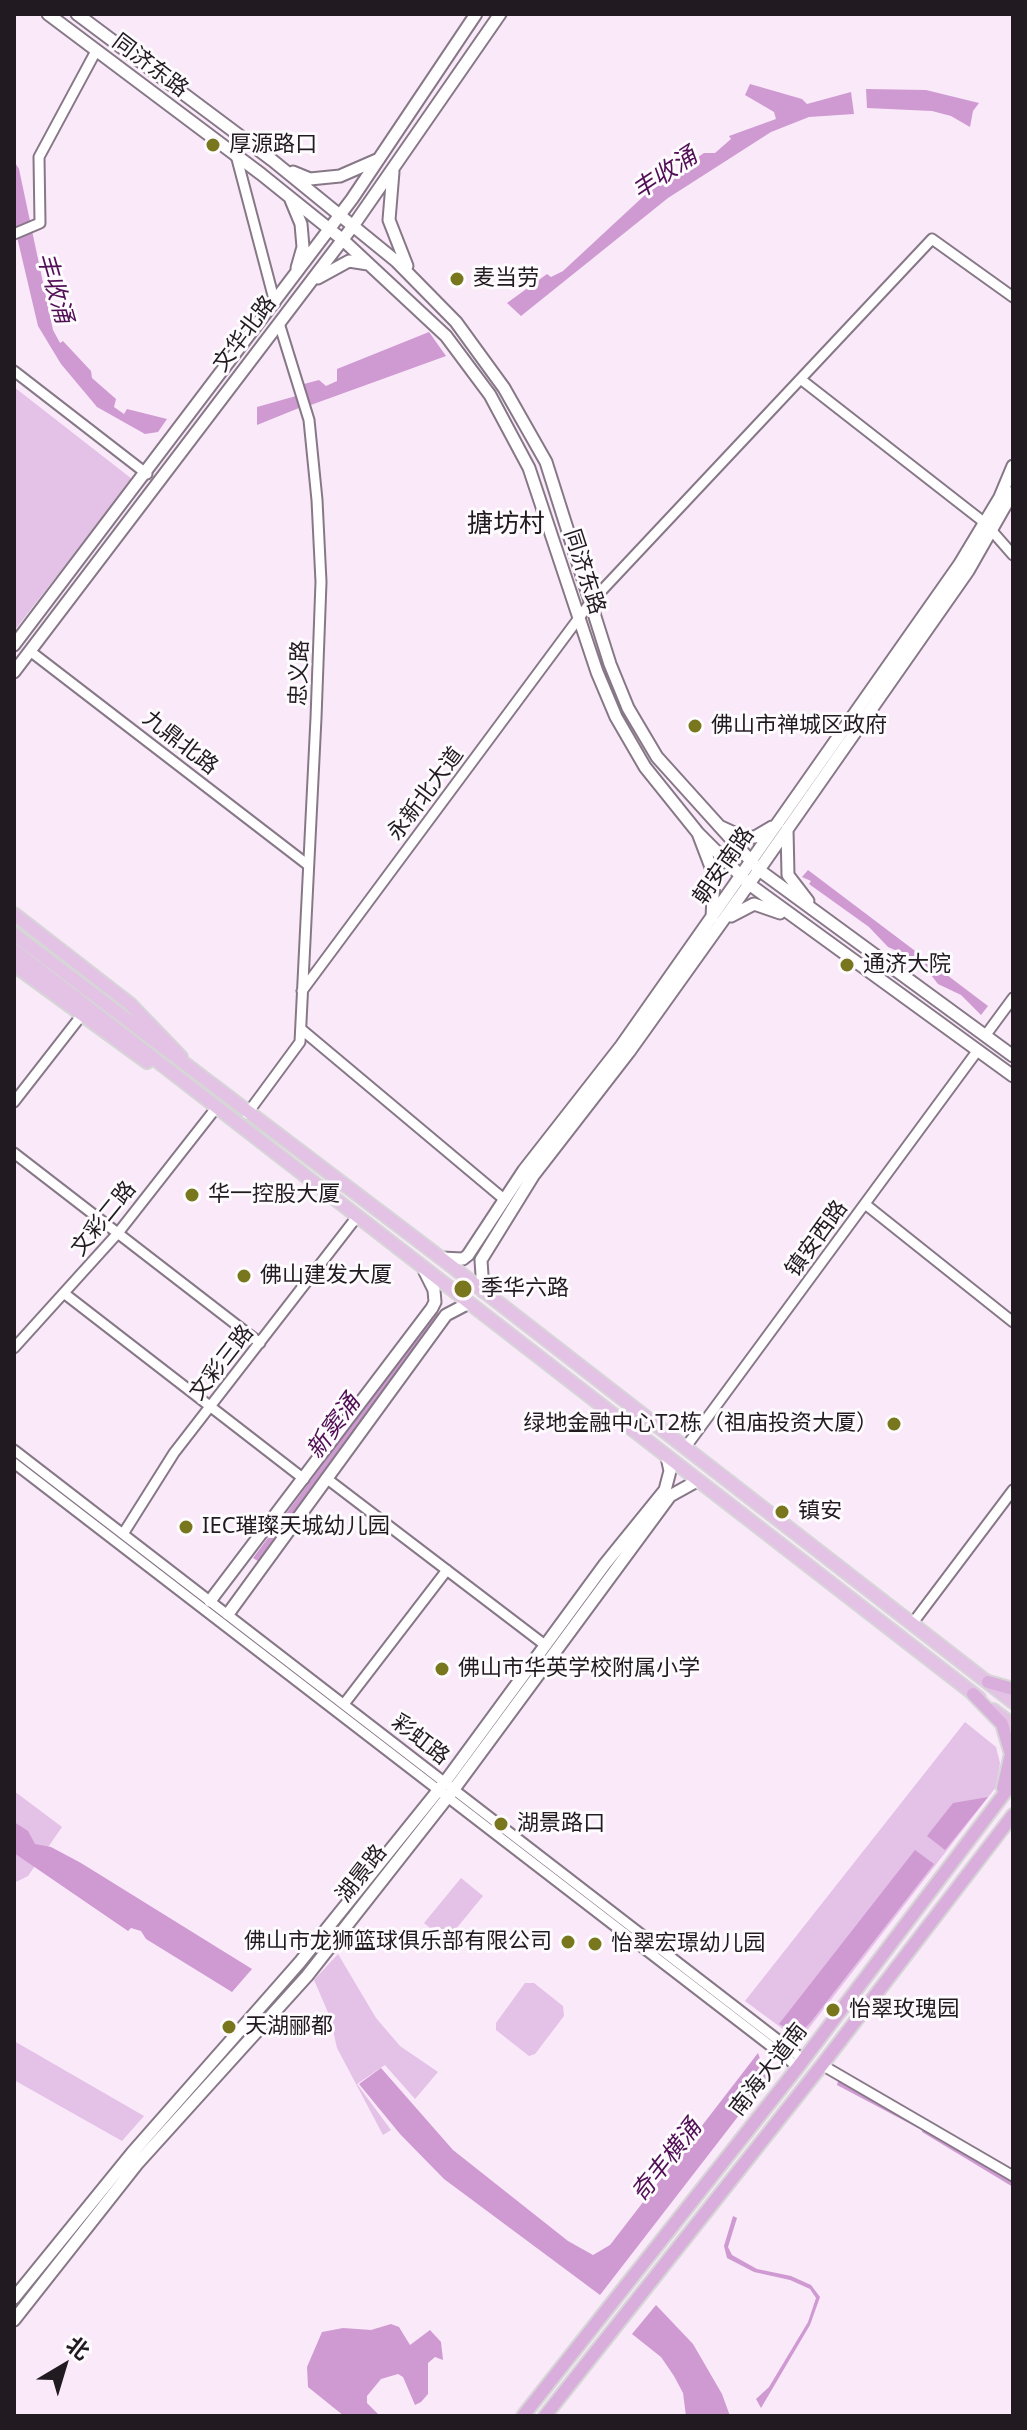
<!DOCTYPE html>
<html>
<head>
<meta charset="utf-8">
<style>
	body { margin:0 }
	#map { position:relative; width:1027px; height:2430px; overflow:hidden; background:#f9e9f9; font-family:"Noto Sans","Noto Sans SC",sans-serif }
	canvas { display:block }
	.frame { position:absolute; inset:0; border:16px solid #211b21; pointer-events:none }
	.north { position:absolute; left:24px; top:2326px; width:80px; height:80px; -webkit-text-stroke:6px #fefbfe; paint-order:stroke; rotate:38deg; font-size:22px; font-weight:700; line-height:32px; text-align:center; color:#211b21 }
	.north::after { content:''; display:block; margin:auto; width:28px; height:36px; background:#211b21; clip-path:polygon(50% 0,100% 100%,50% 72%,0 100%) }
</style>
</head>
<body>
<div id="map">
<canvas width="1027" height="2430"></canvas>
<div class="frame"></div>
<div class="north">北</div>
</div>
<script>
const context = document.querySelector('canvas').getContext('2d');
context.lineJoin = 'round';
function paint(path, color) { context.fillStyle = color; context.fill(path, 'evenodd'); }
const shape = rows => new Path2D(rows.map(r => 'M' + r).join(''));
function stroke(path, color, width, dash) { context.strokeStyle = color; context.lineWidth = width; context.lineCap = dash ? 'butt' : 'round'; context.setLineDash(dash || []); context.stroke(path); }
function drawText(font, color, halo, rows, align = 'center') {
  context.font = font + ' "Noto Sans","Noto Sans SC",sans-serif'; context.lineWidth = 6; context.setLineDash([]); context.textBaseline = 'middle'; context.strokeStyle = halo; context.fillStyle = color; for (const [text, x, y, turn = 0] of rows) {
    context.save(); context.translate(x, y); context.rotate((+turn || 0) * Math.PI / 180); context.textAlign = isNaN(turn) ? turn : align; if (halo) context.strokeText(text, 0, 0); context.fillText(text, 0, 0); context.restore();
  }
}
paint(shape([
	[14,387,132,479,14,631],
	[965,1722,996,1747,1000,1763,996,1787,799,2041,745,2001],
	[14,1791,62,1827,28,1876,14,1883],
	[461,1878,483,1896,446,1941,424,1923],
	[338,1954,376,2018,400,2046,438,2072,415,2099,385,2065,357,2084,391,2130,383,2135,337,2048,330,2017,314,1980],
	[525,1983,534,1983,563,2006,564,2016,535,2054,529,2056,496,2030,496,2023],
	[14,2041,144,2116,122,2141,14,2080]
]), '#e4c1e6');
paint(shape([
	[750,84,802,99,807,104,851,92,854,114,809,117,771,132,668,198,521,316,507,303,547,274,551,277,563,271,646,194,704,153,715,153,731,139,729,136,776,119,774,112,745,95],
	[866,89,926,90,979,103,973,111,970,127,951,116,932,111,867,108],
	[14,161,19,169,53,330,60,343,63,341,91,371,92,378,116,399,114,407,124,414,127,409,167,419,158,432,145,434,97,407,61,364,38,326,14,224],
	[429,332,446,356,308,406,304,384,319,380,326,386,337,381,337,369],
	[296,396,299,408,257,425,257,407],
	[808,870,988,1006,981,1015,961,995,938,984,920,961,888,947,869,927,809,884,811,881,802,877],
	[436,1312,440,1314,258,1561,253,1558],
	[988,1797,945,1850,927,1836,953,1803],
	[14,1822,28,1831,35,1844,51,1847,81,1863,252,1969,232,1992,146,1939,141,1931,131,1928,128,1931,14,1853],
	[915,1850,934,1864,810,2023,803,2030,794,2032,779,2024],
	[758,2053,767,2079,600,2295,444,2179,400,2134,359,2084,381,2068,453,2150,568,2241,593,2255,610,2245],
	[838,2081,917,2124,918,2128,837,2085],
	[923,2128,1013,2180,1013,2187,922,2132],
	[733,2216,737,2218,728,2247,732,2255,757,2269,791,2276,811,2285,820,2297,810,2325,761,2408,756,2399,769,2387,808,2322,816,2298,810,2289,790,2280,754,2272,727,2258,724,2246],
	[656,2305,693,2344,722,2394,730,2416,686,2416,683,2393,674,2376,661,2357,632,2334],
	[391,2324,399,2327,410,2345,430,2330,441,2342,443,2360,435,2357,428,2363,428,2394,421,2402,415,2405,403,2377,398,2374,381,2379,367,2396,367,2403,380,2416,344,2416,308,2387,307,2367,322,2332,343,2328,371,2330]
]), '#cf99d2');
const tertiary = shape([
	[236,155,275,303],
	[14,234,40,223,39,157,96,51],
	[14,371,147,474],
	[803,381,985,523],
	[992,531,1013,555],
	[30,651,308,865],
	[302,991,590,603,932,239,1013,297],
	[301,1029,505,1200],
	[985,1036,1013,998],
	[14,1102,81,1016],
	[247,1114,300,1042,316,718,321,582,317,500,309,420,279,323],
	[14,1153,260,1343],
	[865,1204,1013,1322],
	[65,1294,304,1479],
	[14,1348,118,1233,216,1108],
	[685,1448,978,1050],
	[14,1450,804,2060],
	[14,1463,798,2067],
	[326,1478,545,1645],
	[123,1534,174,1453,356,1218],
	[912,1624,1013,1490],
	[344,1704,447,1570],
	[822,2065,1013,2176]
]);
const secondary = shape([
	[48,14,261,174,343,240,446,336,490,395,529,468,597,672,616,717,645,767,698,833,749,884,1013,1076],
	[77,14,272,160,396,261,456,322,504,388,546,462,610,664,628,708,657,757,759,870,1013,1056],
	[293,172,310,179,340,176,379,159],
	[393,172,389,220,407,266],
	[291,200,301,224,303,247,297,268],
	[318,278,349,261,368,264],
	[14,645,352,199,476,14],
	[14,672,353,226,500,14],
	[719,826,743,837,755,837,772,827],
	[787,829,788,875,808,901],
	[698,833,714,875,712,918],
	[731,916,754,904,780,913],
	[441,1258,463,1259,468,1255,524,1170,621,1046,959,565,1000,497,1013,466],
	[483,1291,481,1260,533,1176,629,1052,749,884,968,571,1013,492],
	[210,1601,432,1308,435,1302,434,1290,425,1272],
	[228,1614,446,1315,467,1304],
	[14,2298,132,2153,300,1962,445,1782,605,1564,665,1490,670,1471,667,1457],
	[14,2320,137,2164,307,1976,454,1789,670,1496,697,1481]
]);
const primary = shape([
	[14,914,130,1004,181,1057],
	[14,934,441,1258,1013,1702],
	[14,950,979,1698],
	[14,965,147,1062],
	[993,1710,1013,1725]
]);
const trunk = shape([
	[988,1682,1013,1689],
	[973,1694,1002,1724,1011,1754,1003,1788],
	[523,2416,798,2067,1013,1782],
	[545,2416,822,2065,1013,1815]
]);
stroke(tertiary, '#877887', 13);
stroke(secondary, '#877887', 15);
stroke(primary, '#d7d6d7', 16);
stroke(trunk, '#d7d6d7', 16);
stroke(tertiary, '#fff', 9);
stroke(secondary, '#fff', 11);
stroke(primary, '#e3c2e5', 12);
stroke(trunk, '#daaedc', 12);
for (const [x, y, r, color] of [
	[213,145,8,"#79771e"],
	[457,279,8,"#79771e"],
	[695,726,8,"#79771e"],
	[847,965,8,"#79771e"],
	[192,1195,8,"#79771e"],
	[244,1276,8,"#79771e"],
	[463,1289,10,"#79771e"],
	[894,1424,8,"#79771e"],
	[782,1512,8,"#79771e"],
	[186,1527,8,"#79771e"],
	[442,1669,8,"#79771e"],
	[501,1824,8,"#79771e"],
	[568,1942,8,"#79771e"],
	[595,1944,8,"#79771e"],
	[833,2010,8,"#79771e"],
	[229,2027,8,"#79771e"]
]) { const dot = new Path2D(); dot.arc(x, y, r, 0, 2 * Math.PI); context.fillStyle = color; context.fill(dot); stroke(dot, '#fefbfe', 3); }
drawText('22px', '#211b21', '#fefbfe', [
	["同济东路",150,66,37],
	["文华北路",245,334,-53],
	["同济东路",584,572,72],
	["忠义路",300,673,-88],
	["九鼎北路",180,743,38],
	["永新北大道",426,794,-53],
	["朝安南路",724,866,-55],
	["文彩二路",104,1219,-51],
	["镇安西路",817,1239,-54],
	["文彩三路",222,1363,-52],
	["彩虹路",420,1740,38],
	["湖景路",362,1874,-52],
	["南海大道南",769,2070,-52]
]);
drawText('22px', '#211b21', '#fefbfe', [
	["厚源路口",229,145],
	["麦当劳",473,279],
	["佛山市禅城区政府",711,726],
	["通济大院",863,965],
	["华一控股大厦",208,1195],
	["佛山建发大厦",260,1276],
	["季华六路",481,1289],
	["绿地金融中心T2栋（祖庙投资大厦）",878,1424,"right"],
	["镇安",798,1512],
	["IEC璀璨天城幼儿园",202,1527],
	["佛山市华英学校附属小学",458,1669],
	["湖景路口",517,1824],
	["佛山市龙狮篮球俱乐部有限公司",552,1942,"right"],
	["怡翠宏璟幼儿园",611,1944],
	["怡翠玫瑰园",849,2010],
	["天湖郦都",245,2027]
], 'left');
drawText('italic 24px', '#510f56', '#fefbfe', [
	["丰收涌",665,174,-34],
	["丰收涌",54,288,74],
	["新窦涌",334,1427,-54],
	["奇丰横涌",667,2161,-52]
]);
drawText('26px', '#211b21', '#fefbfe', [
	["搪坊村",506,525]
]);
</script>
</body>
</html>
